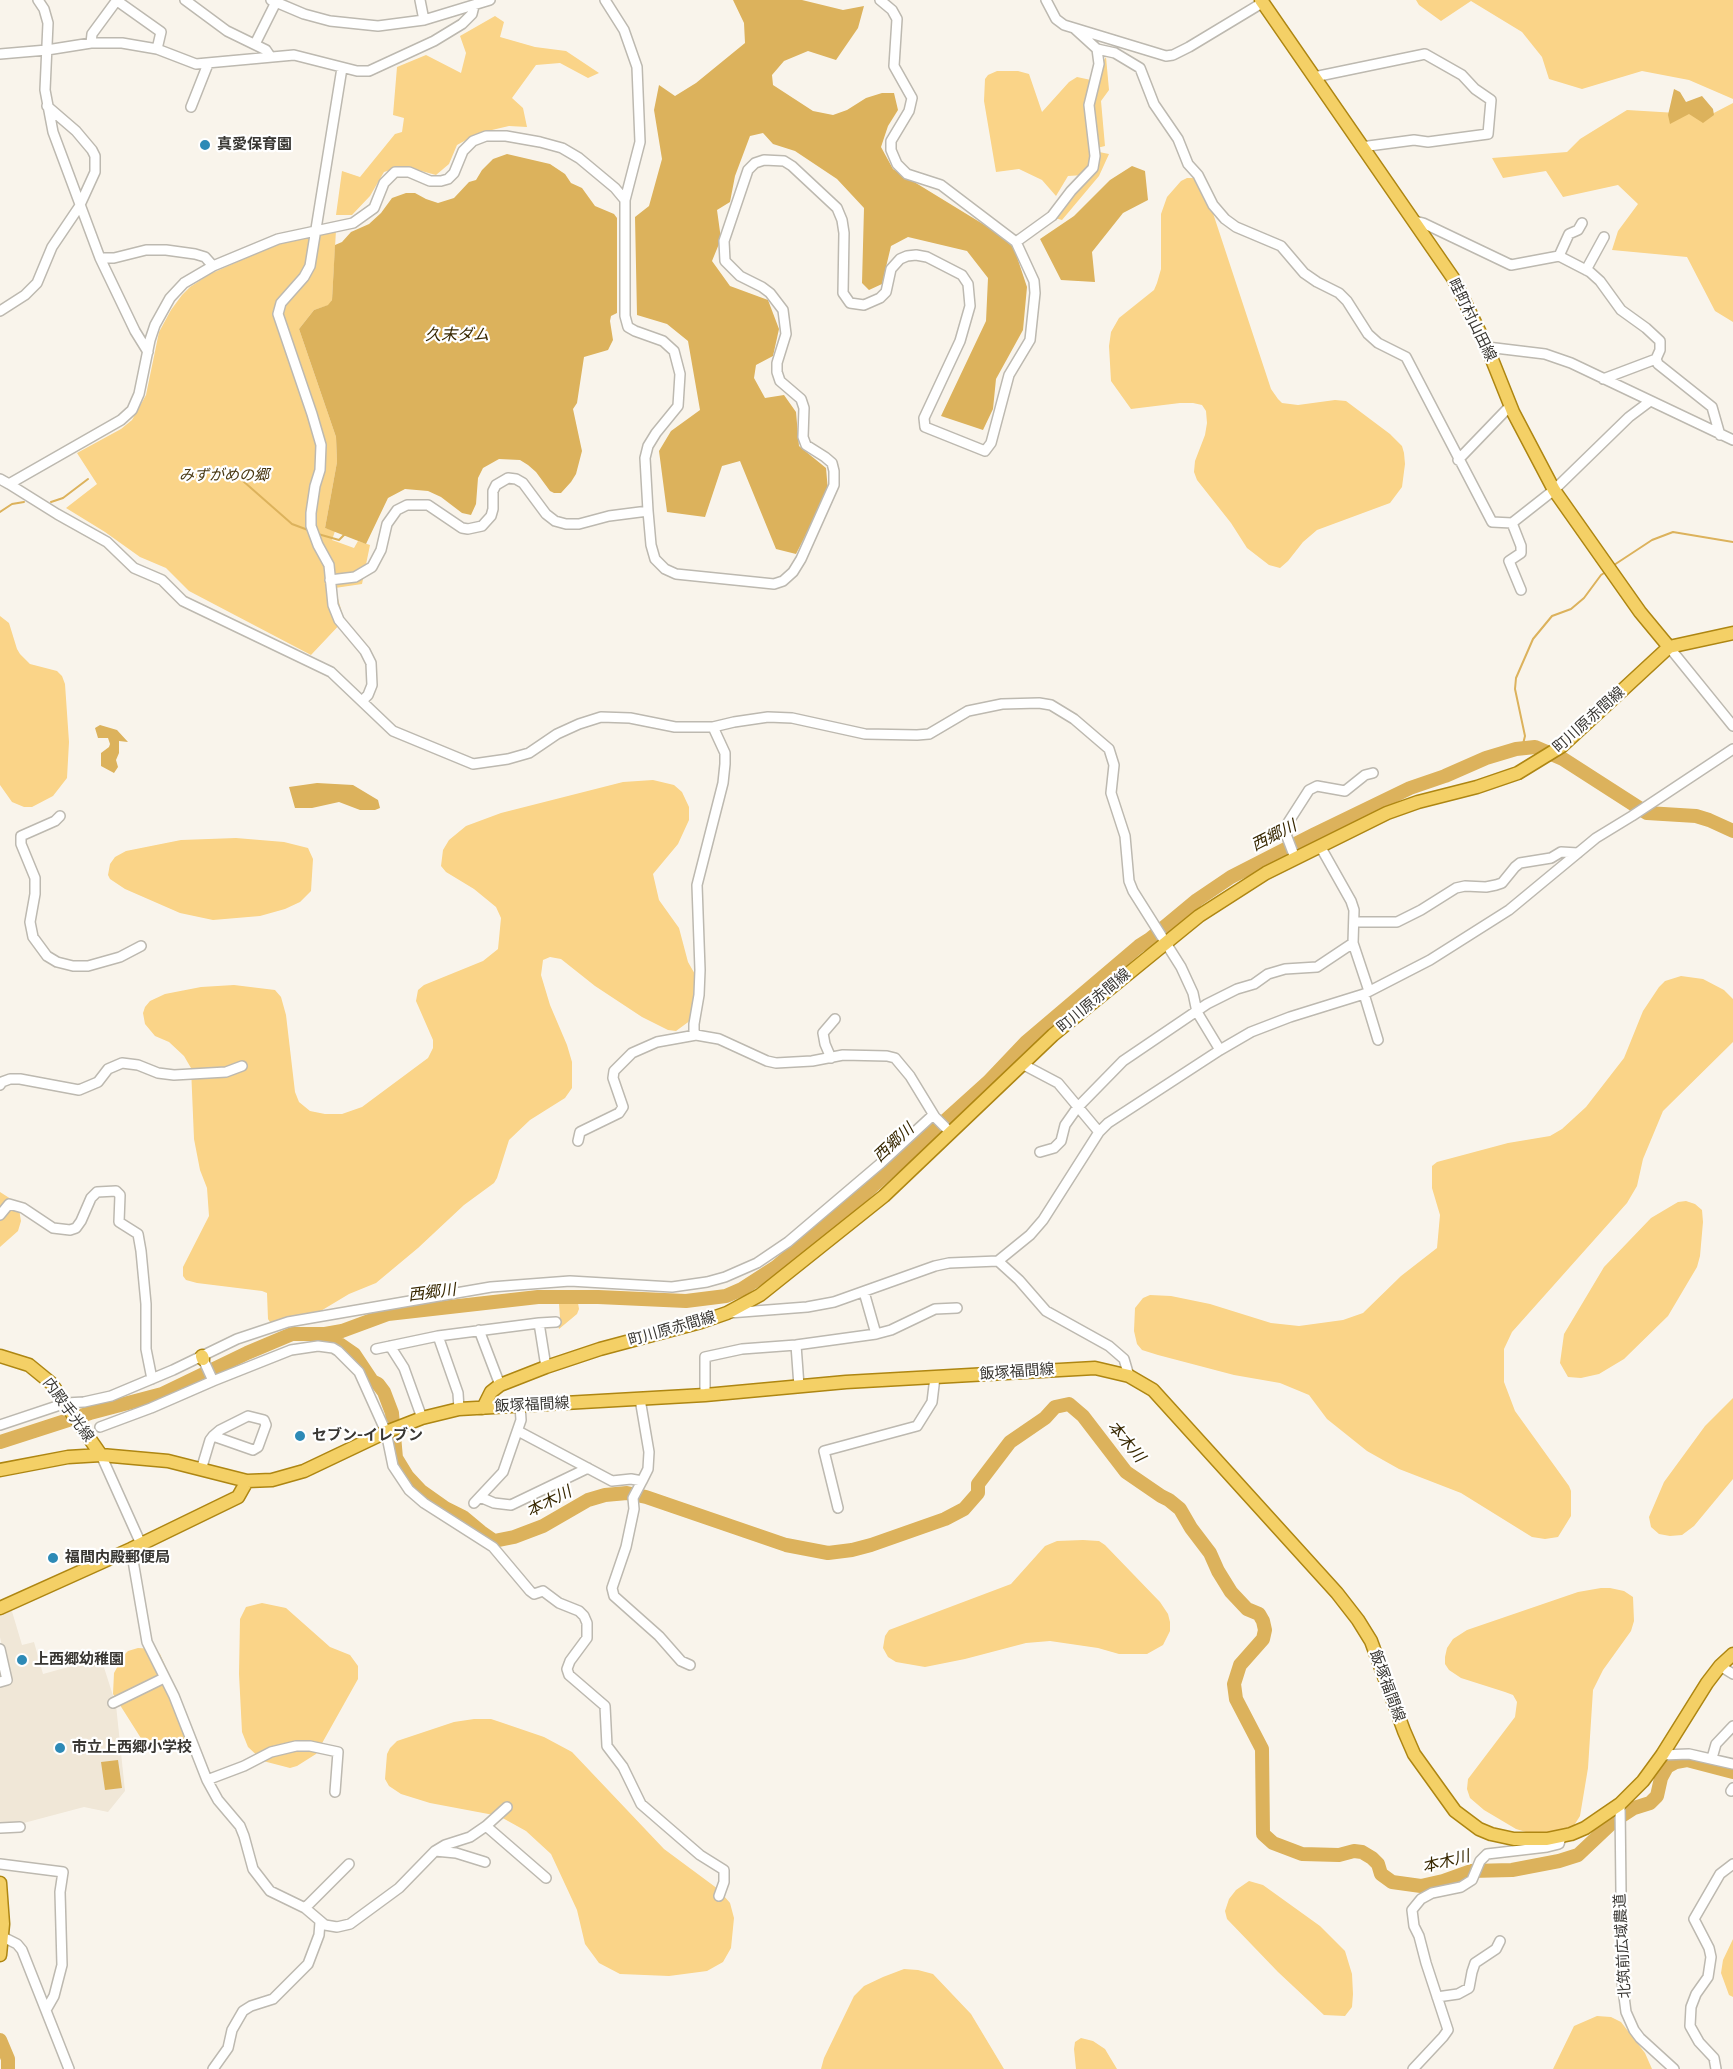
<!DOCTYPE html>
<html>
<head>
<meta charset="utf-8">
<style>
	body { margin:0 }
	canvas { display:block; background:#f9f4eb }
</style>
</head>
<body>
<canvas width="1733" height="2069"></canvas>
<script>
const context = document.querySelector('canvas').getContext('2d');
context.lineJoin = 'round';
function paint(path, color) { context.fillStyle = color; context.fill(path, 'evenodd'); }
const shape = rows => new Path2D(rows.map(r => 'M' + r).join(''));
function stroke(path, color, width, dash) { context.strokeStyle = color; context.lineWidth = width; context.lineCap = dash ? 'butt' : 'round'; context.setLineDash(dash || []); context.stroke(path); }
function drawText(font, color, halo, rows, align = 'center') {
  context.font = font + ' "IBM Plex Serif","Noto Sans JP",serif'; context.lineWidth = 4.5; context.setLineDash([]); context.textBaseline = 'middle'; context.strokeStyle = halo; context.fillStyle = color; for (const [text, x, y, turn = 0] of rows) {
    context.save(); context.translate(x, y); context.rotate((+turn || 0) * Math.PI / 180); context.textAlign = isNaN(turn) ? turn : align; if (halo) context.strokeText(text, 0, 0); context.fillText(text, 0, 0); context.restore();
  }
}
paint(shape([
	[11,1608,22,1645,34,1642,43,1674,101,1658,116,1705,125,1791,108,1812,84,1807,20,1824,0,1826,0,1685,10,1682,0,1637,0,1613]
]), '#f0e7d7');
paint(shape([
	[1416,0,1733,0,1733,99,1689,80,1642,71,1582,89,1549,79,1542,57,1522,32,1471,1,1441,21,1419,5],
	[495,16,504,22,500,37,535,47,566,51,599,73,588,78,560,63,536,65,512,98,523,108,527,127,509,126,479,133,457,145,449,164,436,175,403,166,384,172,370,196,352,215,336,215,342,171,360,177,395,134,402,132,404,118,393,115,397,67,426,55,461,73,466,53,460,36],
	[1106,57,1109,90,1101,101,1105,146,1089,150,1109,154,1099,176,1062,220,1051,217,1084,175,1068,176,1056,196,1042,180,1019,169,996,172,984,101,985,79,988,75,997,71,1018,71,1029,74,1042,112,1069,82,1077,77,1091,80],
	[1733,103,1733,322,1715,311,1687,257,1612,250,1618,231,1638,204,1618,185,1563,197,1546,171,1503,178,1492,158,1567,152,1580,139,1627,110,1710,115],
	[1187,178,1193,178,1201,182,1208,198,1271,389,1278,399,1282,403,1298,405,1335,400,1346,401,1390,434,1402,446,1404,453,1405,464,1402,487,1390,503,1317,530,1303,542,1288,561,1280,568,1269,565,1247,548,1231,523,1197,480,1194,472,1195,461,1205,435,1207,423,1206,411,1202,405,1193,403,1180,403,1131,409,1111,381,1109,346,1111,332,1119,318,1154,290,1157,283,1161,269,1161,214,1167,197,1181,181],
	[336,230,332,300,329,305,314,310,299,329,336,437,337,462,325,528,335,531,332,540,354,548,358,541,370,545,362,584,335,588,344,620,311,655,189,591,166,568,140,557,105,532,66,508,97,484,77,453,121,429,132,420,146,395,159,332,171,310,182,295,190,287,210,274,271,247,283,242],
	[0,616,9,623,17,649,20,654,30,664,57,671,62,676,65,684,69,742,67,778,53,796,32,807,24,807,12,802,0,785],
	[653,780,674,785,682,792,689,807,689,820,678,844,653,874,659,900,679,928,688,962,700,983,691,1020,676,1031,668,1030,642,1017,595,986,561,959,550,957,543,960,541,975,550,1005,567,1045,572,1062,572,1088,565,1098,530,1120,509,1140,497,1178,494,1183,464,1205,418,1248,376,1283,349,1294,304,1321,272,1325,268,1319,267,1293,262,1291,197,1283,186,1280,183,1276,183,1267,209,1216,207,1188,200,1170,194,1139,191,1068,184,1056,169,1042,155,1036,145,1024,143,1013,145,1007,150,1001,165,994,201,987,234,985,275,990,281,997,286,1015,295,1092,299,1102,310,1111,325,1114,342,1114,362,1107,428,1058,433,1048,433,1040,416,1001,418,990,424,985,483,961,498,949,501,918,496,907,474,889,446,872,441,866,443,850,449,840,466,826,501,813,623,782],
	[236,838,284,842,308,848,313,859,311,891,300,902,285,909,260,916,213,920,180,913,125,889,110,879,108,875,110,864,115,857,126,851,181,840],
	[1681,976,1703,979,1724,990,1733,999,1733,1042,1663,1111,1643,1159,1637,1186,1627,1203,1512,1332,1504,1349,1504,1382,1515,1411,1569,1486,1571,1491,1571,1516,1558,1537,1545,1539,1532,1537,1461,1493,1399,1469,1367,1451,1327,1419,1309,1395,1280,1383,1234,1375,1158,1355,1142,1350,1137,1344,1134,1331,1135,1308,1143,1298,1150,1295,1171,1296,1210,1304,1271,1323,1299,1326,1343,1320,1363,1313,1401,1276,1437,1248,1440,1215,1432,1188,1432,1166,1437,1162,1508,1143,1550,1136,1562,1129,1586,1107,1624,1058,1643,1011,1659,987,1665,981],
	[0,1192,14,1201,19,1209,21,1221,18,1231,0,1247],
	[1686,1201,1695,1204,1702,1210,1703,1222,1700,1256,1697,1267,1668,1316,1624,1359,1599,1374,1581,1378,1568,1377,1560,1363,1564,1334,1604,1267,1651,1218,1678,1202],
	[578,1303,579,1309,577,1314,559,1329,557,1319,560,1318,559,1304],
	[1733,1398,1733,1479,1694,1526,1682,1535,1670,1536,1659,1534,1651,1527,1649,1517,1664,1482,1705,1426],
	[1083,1540,1099,1541,1105,1545,1160,1602,1168,1614,1170,1622,1170,1631,1163,1645,1147,1654,1119,1654,1098,1648,1050,1641,1026,1643,965,1659,925,1667,896,1662,888,1657,883,1648,885,1636,889,1630,1011,1584,1045,1546,1057,1541],
	[1601,1588,1610,1588,1624,1591,1633,1597,1634,1621,1631,1631,1603,1670,1593,1690,1588,1768,1580,1816,1573,1827,1557,1837,1546,1838,1516,1829,1484,1810,1470,1798,1467,1789,1468,1779,1515,1717,1517,1702,1513,1695,1505,1692,1461,1678,1449,1670,1445,1664,1445,1657,1447,1648,1453,1639,1467,1630,1578,1592],
	[262,1603,286,1608,330,1647,350,1655,358,1666,358,1679,316,1754,297,1766,290,1768,263,1761,248,1747,242,1732,239,1674,240,1619,246,1607],
	[138,1648,155,1649,160,1654,188,1717,190,1737,187,1744,180,1748,170,1750,152,1748,144,1743,113,1694,114,1673,124,1655,128,1651],
	[474,1719,491,1719,503,1723,544,1737,572,1752,664,1849,718,1889,730,1903,734,1918,731,1948,723,1962,707,1971,669,1976,620,1974,599,1963,585,1944,577,1910,551,1854,526,1831,499,1816,430,1803,401,1794,389,1786,385,1779,387,1754,390,1748,397,1741,454,1722],
	[1249,1881,1263,1885,1320,1926,1345,1951,1352,1974,1353,1994,1352,2007,1345,2016,1324,2015,1278,1972,1227,1919,1225,1911,1229,1899,1236,1890],
	[1733,1939,1733,1997,1729,1995,1721,1973,1723,1960],
	[904,1969,918,1970,933,1974,971,2014,1004,2069,821,2069,824,2058,854,1996,864,1986,883,1977],
	[1597,2016,1611,2017,1621,2022,1645,2053,1652,2069,1553,2069,1574,2026],
	[1081,2038,1093,2041,1105,2049,1117,2069,1076,2069,1074,2049,1075,2042]
]), '#fad488');
paint(shape([
	[733,0,802,0,843,10,864,6,858,28,836,60,808,51,784,61,772,75,773,85,813,111,833,115,847,110,866,98,882,93,894,93,898,110,888,126,881,147,893,169,996,232,1014,248,1027,287,1023,330,996,379,993,409,983,430,941,416,986,321,988,278,967,251,908,237,891,246,882,284,869,290,862,283,864,208,837,179,795,151,773,144,763,133,750,136,735,176,730,202,717,210,721,239,712,261,730,286,768,300,779,329,773,356,756,365,754,378,765,398,784,395,796,412,799,446,826,468,828,491,796,554,776,549,740,461,722,466,705,517,667,512,659,451,671,431,700,410,688,341,667,324,637,315,635,217,649,206,662,159,654,110,659,85,675,96,696,83,745,43,744,23],
	[1674,89,1680,92,1686,102,1702,96,1713,109,1714,115,1703,123,1689,114,1670,124,1668,115],
	[507,154,550,164,565,174,571,183,582,188,595,206,614,214,617,218,617,313,611,316,610,321,613,340,608,350,584,357,577,403,573,409,582,451,576,474,571,482,561,493,554,493,550,491,536,472,528,465,520,460,499,459,483,468,478,478,476,504,471,515,462,513,441,497,428,491,405,489,388,498,366,544,325,528,337,462,336,437,299,329,314,310,328,305,332,300,335,245,342,242,351,232,369,224,381,213,392,198,406,193,415,193,426,199,438,203,454,198,469,182,476,180,482,170,493,159],
	[1132,166,1145,171,1148,200,1123,213,1092,252,1095,282,1061,280,1040,239,1074,216,1110,180],
	[100,725,117,730,128,742,119,741,119,753,116,760,118,767,114,773,101,766,101,753,109,747,110,744,108,738,98,738,95,728],
	[317,783,353,785,378,800,380,808,375,810,360,810,339,802,312,808,295,808,289,787],
	[118,1760,122,1788,105,1790,101,1762]
]), '#dcb25c');
stroke(shape([
	[243,481,292,524,308,530],
	[51,502,63,498,88,479],
	[0,512,12,504,24,502],
	[318,534,339,540,345,534],
	[1614,565,1652,540,1673,532,1733,542],
	[1522,748,1525,736,1515,689,1516,678,1533,639,1552,616,1571,609,1584,598,1601,575,1607,571]
]), '#dcb25c', 2);
stroke(shape([
	[325,1334,354,1354,372,1381,378,1384,384,1392,392,1413,396,1458,407,1476,421,1491,445,1508,463,1517,481,1532,494,1541,514,1537,543,1526,588,1500,605,1495,627,1493,646,1497,786,1545,828,1553,852,1550,871,1545,945,1519,964,1509,978,1493,978,1484,1010,1442,1045,1418,1055,1407,1069,1404,1083,1416,1126,1472,1161,1496,1169,1500,1180,1509,1191,1528,1210,1553,1218,1571,1231,1592,1247,1609,1259,1614,1263,1621,1265,1630,1263,1639,1240,1665,1234,1684,1236,1699,1262,1749,1263,1834,1273,1843,1302,1854,1339,1855,1354,1851,1362,1852,1372,1858,1378,1864,1381,1874,1392,1882,1421,1886,1443,1881,1471,1871,1512,1870,1559,1861,1578,1855,1614,1821,1634,1808,1650,1803,1657,1796,1661,1778,1667,1767,1676,1762,1687,1760,1733,1772],
	[0,1442,90,1413,162,1394,247,1353,292,1334,325,1334,342,1331,388,1314,538,1297,598,1297,686,1301,726,1296,742,1289,776,1267,865,1193,988,1082,1026,1042,1139,946,1150,939,1197,900,1231,877,1315,834,1410,788,1445,776,1486,758,1516,749,1535,747,1563,759,1647,813,1696,816,1709,820,1733,831],
	[0,2040,8,2059,8,2069]
]), '#dcb25c', 14);
const minor = shape([
	[38,0,44,9,48,23,45,90,53,132,100,258,135,331,148,352],
	[116,0,161,32,157,49],
	[185,0,227,31,266,50,270,56],
	[271,0,304,14,330,21,378,26,424,20,490,0],
	[420,0,424,20],
	[1046,0,1056,19,1064,25,1166,56,1173,55,1189,47,1262,3],
	[1075,29,1097,49,1115,53,1140,68,1154,104,1178,139,1188,164,1198,175,1213,205,1225,219,1236,227,1281,246,1304,273,1317,282,1339,293,1347,301,1368,334,1378,343,1406,357,1492,522,1512,523,1554,490,1629,417,1649,402],
	[91,43,92,34,117,0],
	[255,44,277,0],
	[0,54,47,50,91,43,122,43,157,49,196,64,294,55,357,71,369,71,434,41,462,24,472,14,474,6],
	[342,68,310,266,304,277,281,303,278,314,312,414,321,445,320,470,315,486,311,513,311,526,318,545,329,565,333,605,339,620,365,651,371,663,372,685,368,695,362,701],
	[1314,77,1425,54,1462,75,1475,89,1491,100,1488,134,1428,142,1414,140,1361,147],
	[191,107,208,64],
	[1415,221,1423,223,1511,265,1559,256,1590,272,1600,281,1621,310,1646,328,1660,341,1660,350,1656,359,1658,364,1712,407,1720,435],
	[1016,242,1052,216,1071,191,1093,168,1095,156,1089,105,1099,64,1097,49],
	[1559,256,1569,234,1578,230,1582,223],
	[100,258,114,258,146,250,166,250,195,254,205,257,213,266],
	[1586,270,1604,237],
	[0,311,25,295,37,283,52,247,79,207,95,172,95,156,92,150,76,131,47,106],
	[1487,347,1545,354,1571,363,1733,440],
	[1603,379,1656,359],
	[1458,460,1510,406],
	[0,479,9,484,121,420,132,410,139,394,150,340,155,325,170,298,184,283,213,266,278,239,353,223,374,208,384,183,395,172,409,172,430,181,441,181,448,179,454,173,463,151,473,141,486,136,506,136,540,142,562,148,579,158,615,188,625,200],
	[9,484,57,514,107,542,134,568,162,580,183,601,331,672,393,731,473,764,508,759,529,753,557,734,579,724,601,717,630,718,675,727,713,727,734,722,768,717,792,718,865,734,917,735,929,734,968,711,1002,704,1039,703,1051,705,1074,719,1109,749,1114,765,1111,793,1125,836,1129,881,1133,891,1181,967,1193,993,1197,1012,1220,1050],
	[648,511,651,545,655,559,665,569,676,574,774,584,783,581,793,572,801,559,834,485,834,471,832,463,825,457,806,445,803,437,804,408,801,399,780,381,777,372,777,363,786,334,783,310,770,293,762,287,740,276,725,261,724,241,748,170,755,163,764,160,784,161,792,166,837,208,842,220,844,233,843,293,850,303,864,305,880,298,886,292,891,269,900,259,907,256,916,255,927,257,962,275,968,284,970,306,960,341,924,418,925,427,985,451,991,443,1009,375,1030,340,1035,293,1034,281,1016,242,941,185,907,174,897,164,891,150,891,141,909,111,912,98,894,66,897,19,892,10,880,0],
	[1512,523,1521,546,1521,553,1509,561,1521,590],
	[330,580,355,577,372,567,381,550,387,524,397,510,407,505,428,505,462,528,468,529,482,526,491,516,493,509,493,491,496,485,508,478,516,479,523,483,546,514,555,521,566,524,579,524,609,516,648,511,645,458,648,446,656,433,678,406,680,374,674,351,663,341,635,331,628,327,625,316,625,200,640,142,637,67,624,30,605,0],
	[1669,647,1733,726],
	[713,727,725,753,725,764,723,783,697,885,700,970,699,995,694,1024,694,1031,696,1035,719,1039,767,1061,776,1063,812,1061,843,1055,887,1056,895,1058,910,1076,935,1117,951,1133],
	[60,816,55,821,21,836,21,844,35,878,35,894,30,922,33,937,47,956,57,962,73,966,88,966,120,957,141,946],
	[1320,846,1351,901,1354,910,1353,943,1369,991],
	[1295,858,1284,829,1309,790,1317,786,1345,791,1365,775,1373,773],
	[1354,922,1397,922,1421,910,1456,888,1465,886,1486,887,1496,885,1502,883,1515,867,1520,863,1551,858,1561,852,1578,853],
	[1364,994,1378,1040],
	[831,1058,825,1044,823,1033,835,1019],
	[1022,1064,1058,1083,1099,1132],
	[0,1085,2,1082,10,1079,20,1079,79,1090,98,1082,108,1069,122,1063,138,1065,158,1073,174,1075,226,1072,242,1066],
	[578,1141,580,1132,619,1113,623,1107,613,1078,614,1071,632,1053,657,1042,696,1035],
	[1040,1152,1054,1148,1061,1141,1065,1125,1077,1108,1123,1061,1207,1004,1237,989,1254,984,1268,974,1285,969,1317,967,1353,943],
	[0,1215,9,1204,23,1208,53,1228,70,1230,76,1228,81,1221,91,1198,97,1192,116,1191,120,1195,119,1222,138,1234,141,1251,146,1304,146,1349,152,1379],
	[998,1261,1019,1280,1046,1311,1109,1346,1124,1359,1129,1376],
	[729,1313,807,1307,834,1302,935,1266,949,1263,998,1261,1030,1235,1043,1220,1099,1132,1108,1123,1220,1050,1251,1032,1290,1017,1364,994,1430,960,1509,910,1596,838,1632,816,1733,749],
	[539,1323,556,1322],
	[479,1330,500,1385],
	[876,1334,891,1330,935,1309,957,1308],
	[438,1336,458,1393,459,1409],
	[796,1345,799,1386],
	[390,1346,404,1368,422,1418],
	[376,1349,438,1336,539,1323,546,1367],
	[203,1359,213,1381],
	[705,1395,705,1357,742,1349,796,1345,876,1334,864,1292],
	[0,1425,66,1403,84,1402,111,1396,173,1370,237,1339,288,1322,491,1287,570,1281,672,1287,707,1282,725,1277,757,1263,788,1242,881,1163,933,1115],
	[100,1427,151,1408,213,1381,291,1350,318,1346,333,1348,338,1351,359,1372,386,1432,393,1466,409,1490,424,1503,493,1547,530,1591,534,1594,543,1591,559,1603,579,1611,584,1616,587,1623,587,1638,570,1661,567,1669,569,1675,605,1706,607,1746,623,1767,641,1804,700,1855,724,1870,724,1882,719,1896],
	[518,1431,612,1481,631,1479,642,1481,648,1469,649,1452,640,1399],
	[101,1455,141,1544],
	[201,1470,210,1440,213,1436,220,1430,248,1416,264,1420,266,1425,258,1447,253,1450,213,1436],
	[642,1481,633,1498,634,1509,626,1547,612,1588,614,1596,659,1636,681,1661,690,1665],
	[480,1497,494,1503,511,1505,588,1468],
	[474,1503,503,1472,521,1420,520,1405],
	[838,1508,824,1451,917,1426,932,1402,935,1377],
	[131,1549,147,1642,174,1696,207,1780,218,1800,240,1826,244,1836,253,1869,270,1891,305,1908,325,1925,337,1927,350,1924,399,1888,435,1851,445,1845,470,1837,486,1826,507,1807],
	[0,1649,7,1680,0,1682],
	[1720,1666,1733,1674],
	[113,1703,164,1678],
	[1662,1755,1689,1754,1733,1764],
	[1712,1758,1716,1744,1733,1726],
	[207,1780,244,1766,271,1752,296,1746,310,1746,338,1752,335,1792],
	[1731,1791,1733,1788],
	[1620,1804,1622,1981,1626,2012,1634,2030,1640,2038,1674,2069],
	[486,1826,546,1878],
	[0,1828,20,1827],
	[435,1851,456,1853,485,1862],
	[0,1864,63,1872,60,1892,62,1965,54,1996,46,2010],
	[305,1908,349,1864],
	[3,1937,17,1944,22,1950,69,2069],
	[1437,1997,1458,1994,1469,1988,1472,1972,1475,1963,1496,1949,1500,1941],
	[213,2069,228,2048,232,2030,243,2011,251,2006,273,1999,308,1964,319,1935,320,1922],
	[1413,2069,1443,2037,1448,2030,1426,1963,1419,1936,1414,1926,1412,1910,1421,1899,1432,1893,1461,1887,1472,1880,1480,1861,1487,1854,1547,1847,1559,1844,1561,1837],
	[1716,2069,1714,2058,1699,2042,1690,2026,1691,2007,1696,1994,1708,1977,1711,1957,1709,1948,1694,1919,1720,1874,1733,1864]
]);
const major = shape([
	[1261,0,1453,278,1487,347,1513,412,1554,490,1640,612,1669,647],
	[0,1356,29,1365,51,1383,101,1455],
	[202,1356,203,1359],
	[483,1408,491,1392,500,1385,546,1367,600,1349,701,1322,727,1313,760,1295,884,1196,1053,1035,1199,916,1266,873,1387,813,1418,802,1477,787,1518,773,1562,746,1669,647,1733,633],
	[0,1470,68,1457,101,1455,168,1461,247,1481,272,1480,304,1471,386,1432,422,1418,459,1409,705,1395,846,1382,1095,1368,1129,1376,1153,1390,1337,1593,1358,1620,1371,1641,1404,1731,1414,1754,1455,1811,1479,1829,1491,1834,1514,1839,1547,1839,1571,1834,1585,1828,1601,1817,1620,1804,1643,1781,1662,1755,1707,1683,1720,1666,1733,1654],
	[0,1608,131,1549,238,1497,247,1481],
	[0,1883,3,1924,0,1955]
]);
stroke(minor, '#bdb9b0', 12);
stroke(major, '#ae8612', 15);
stroke(minor, '#fff', 9);
stroke(major, '#f4d066', 12);
for (const [x, y, r, color] of [
	[205,145,6,"#2d8ab6"],
	[300,1436,6,"#2d8ab6"],
	[53,1558,6,"#2d8ab6"],
	[22,1660,6,"#2d8ab6"],
	[60,1748,6,"#2d8ab6"]
]) { const dot = new Path2D(); dot.arc(x, y, r, 0, 2 * Math.PI); context.fillStyle = color; context.fill(dot); stroke(dot, '#fff', 2); }
drawText('bold 15px', '#393733', '#fff', [
	["真愛保育園",217,145],
	["セブン-イレブン",312,1436],
	["福間内殿郵便局",65,1558],
	["上西郷幼稚園",34,1660],
	["市立上西郷小学校",72,1748]
], 'left');
drawText('15px', '#393733', '#fff', [
	["畦町村山田線",1472,320,64],
	["町川原赤間線",1589,720,-42],
	["町川原赤間線",1094,1001,-40],
	["町川原赤間線",672,1329,-16],
	["飯塚福間線",1017,1372,-4],
	["飯塚福間線",532,1405,-3],
	["内殿手光線",68,1410,54],
	["飯塚福間線",1387,1686,70],
	["北筑前広域農道",1623,1946,-93]
]);
drawText('italic 15px', '#473610', '#fff', [
	["みずがめの郷",224,476]
]);
drawText('italic 16px', '#382801', '#fff', [
	["久末ダム",457,335],
	["西郷川",1274,836,-27],
	["西郷川",894,1143,-43],
	["西郷川",432,1293,-7],
	["本木川",1126,1442,50],
	["本木川",549,1502,-27],
	["本木川",1446,1862,-14]
]);
</script>
</body>
</html>
